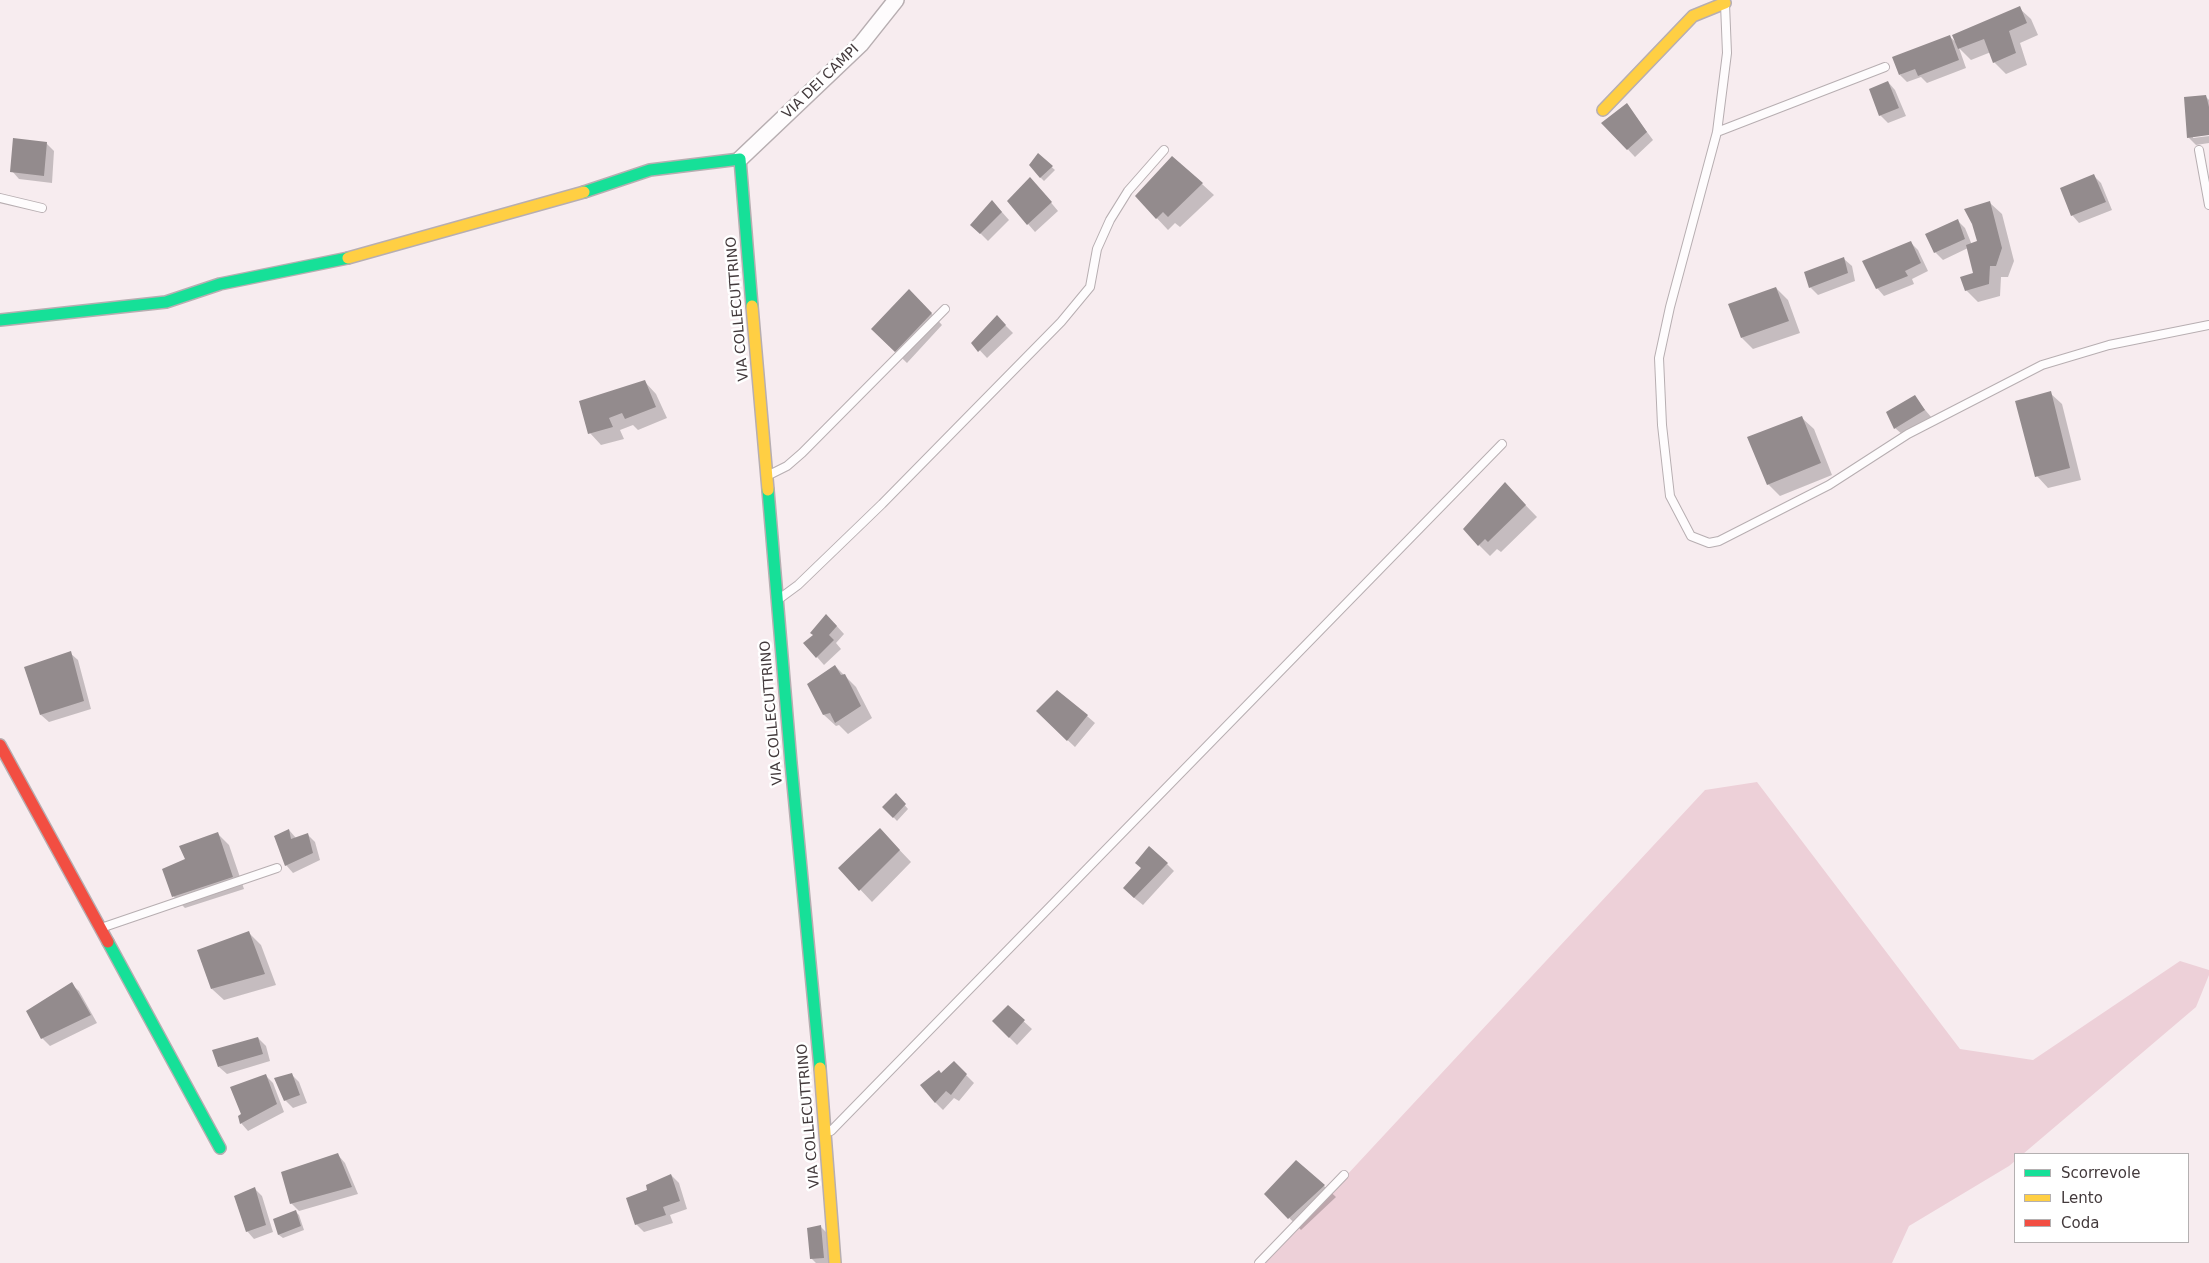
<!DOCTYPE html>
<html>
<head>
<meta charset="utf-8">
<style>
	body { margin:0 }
	#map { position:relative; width:2209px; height:1263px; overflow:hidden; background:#f7ecef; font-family:"DejaVu Sans",sans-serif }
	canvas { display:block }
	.legend { position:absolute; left:2014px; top:1153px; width:175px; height:90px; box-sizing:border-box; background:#fff; border:1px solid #b4b0b1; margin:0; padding:6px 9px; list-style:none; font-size:15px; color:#433a3c }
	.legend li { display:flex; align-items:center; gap:10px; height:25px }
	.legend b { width:25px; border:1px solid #b4b0b1 }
</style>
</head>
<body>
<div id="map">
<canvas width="2209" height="1263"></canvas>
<ul class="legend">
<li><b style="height:6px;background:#16e098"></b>Scorrevole</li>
<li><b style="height:6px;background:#ffcf43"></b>Lento</li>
<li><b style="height:6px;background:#f24e42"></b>Coda</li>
</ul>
</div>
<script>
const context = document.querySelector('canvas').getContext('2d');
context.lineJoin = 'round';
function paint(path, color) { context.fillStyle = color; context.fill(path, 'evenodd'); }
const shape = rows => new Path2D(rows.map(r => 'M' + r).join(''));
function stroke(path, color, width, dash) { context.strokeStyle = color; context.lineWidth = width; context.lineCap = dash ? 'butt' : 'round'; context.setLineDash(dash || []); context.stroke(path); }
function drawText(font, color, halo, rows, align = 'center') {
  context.font = font + ' "DejaVu Sans",sans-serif'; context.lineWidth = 5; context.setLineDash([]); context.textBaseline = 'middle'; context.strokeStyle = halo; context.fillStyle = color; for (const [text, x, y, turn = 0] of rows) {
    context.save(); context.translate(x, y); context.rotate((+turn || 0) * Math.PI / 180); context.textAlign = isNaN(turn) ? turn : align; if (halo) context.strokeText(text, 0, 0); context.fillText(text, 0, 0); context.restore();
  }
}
paint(shape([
	[1757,782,1960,1049,2033,1060,2180,961,2209,970,2209,975,2196,1007,2023,1154,2015,1154,2015,1161,2009,1166,1909,1226,1892,1263,1265,1263,1705,790]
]), '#edd0d8');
paint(shape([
	[2019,8,2031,19,2038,35,2020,43,2027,65,2006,74,1994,62,1991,52,1971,60,1959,48,1966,68,1927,83,1921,77,1907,82,1900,75,1950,37,1958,44],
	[1888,82,1895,90,1906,116,1888,123,1880,115],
	[2205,96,2209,100,2209,134,2193,136,2193,138,2209,136,2209,143,2196,145,2188,137],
	[1627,105,1653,140,1635,157,1603,123],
	[46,143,54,151,52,183,19,179,12,171],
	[1038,155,1055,170,1044,181,1040,177],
	[2094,176,2101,183,2112,210,2079,223,2072,215],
	[1202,184,1214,195,1180,227,1175,223,1168,230,1136,196],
	[1038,187,1058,211,1035,232,1009,202],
	[993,202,1009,220,988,241,972,225],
	[1990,203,2002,214,2014,261,2008,277,2001,277,2000,296,1978,302,1966,290,1974,273,1968,248,1943,260,1935,252,1958,221,1965,228,1972,245,1979,242],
	[1910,242,1918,250,1928,271,1912,279,1914,284,1884,296,1877,288],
	[1844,259,1852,266,1855,281,1818,295,1810,287],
	[1776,288,1788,300,1800,333,1753,349,1742,338],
	[921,302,942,325,907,363,884,341],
	[997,317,1013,333,987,358,973,343],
	[645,382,656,394,667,418,638,430,633,425,620,430,624,439,601,445,590,433],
	[2050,393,2062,404,2081,480,2048,488,2037,476],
	[1914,397,1932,418,1903,435,1895,428],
	[1802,418,1814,429,1832,475,1780,496,1768,484],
	[1505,484,1537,517,1501,552,1497,549,1490,556,1479,545],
	[834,623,844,634,836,643,841,649,824,665,817,657],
	[70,653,78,660,91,709,49,722,41,715],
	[835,666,856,687,872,718,848,734,839,725,836,726,824,715,809,684],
	[1087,716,1095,723,1075,747,1045,719],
	[896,795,908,809,897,821,884,807],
	[289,830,296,838,307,834,315,842,320,860,293,873,286,865],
	[218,834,229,845,244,889,185,908,174,897,164,869,187,860],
	[891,841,911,862,872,902,840,868],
	[1167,864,1174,871,1143,905,1132,896],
	[249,933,261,945,276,985,224,1000,212,989],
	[71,984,79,991,97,1023,50,1046,42,1038],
	[1008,1007,1032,1029,1017,1045,993,1021],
	[258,1038,266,1046,270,1061,227,1074,219,1067],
	[954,1063,974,1083,959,1101,954,1098,943,1110,935,1102,941,1075],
	[291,1074,299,1082,307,1103,293,1108,285,1100],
	[265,1075,273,1083,284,1112,248,1131,241,1123],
	[338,1155,345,1163,358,1194,299,1211,291,1203],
	[671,1175,679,1183,687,1209,670,1215,673,1223,644,1232,636,1224,648,1191],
	[1324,1186,1336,1197,1301,1230,1266,1194],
	[255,1189,262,1196,273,1232,254,1239,247,1231],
	[296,1212,299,1215,304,1230,283,1238,279,1235,274,1220],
	[821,1227,828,1234,831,1263,816,1263,811,1258]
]), '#0003');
paint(shape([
	[2020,6,2027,23,2009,31,2016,53,1993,63,1984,39,1958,49,1952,35],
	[1950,35,1959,60,1918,76,1915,69,1899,75,1892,57],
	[1888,81,1899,108,1879,116,1869,89],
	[2206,95,2209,107,2209,135,2187,138,2184,97],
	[1627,103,1647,132,1627,150,1601,123],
	[13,138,47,142,44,176,10,172],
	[1038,153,1053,166,1040,178,1029,165],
	[1172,156,1203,183,1168,217,1163,212,1156,219,1135,196],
	[2094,174,2106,202,2071,216,2060,188],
	[1030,177,1052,202,1027,225,1007,201],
	[992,200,1002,212,980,234,970,225],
	[1990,201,2002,248,1996,266,1990,266,1989,284,1965,291,1960,277,1973,273,1966,245,1977,241,1972,224,1964,209],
	[1958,219,1965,239,1934,253,1925,234],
	[1911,241,1921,263,1905,271,1908,276,1876,289,1862,261],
	[1844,257,1848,273,1809,288,1804,272],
	[1776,287,1789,321,1741,338,1728,304],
	[909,289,932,313,895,352,871,329],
	[997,315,1006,325,978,352,971,343],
	[645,380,656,407,625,419,622,413,609,418,613,427,588,434,579,401],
	[2051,391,2070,468,2035,477,2015,401],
	[1915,395,1925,410,1894,429,1886,412],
	[1802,416,1821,463,1767,485,1747,437],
	[1505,482,1526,505,1488,542,1485,539,1478,546,1463,529],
	[826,614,837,626,829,635,834,640,816,658,803,643,813,635,810,633],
	[71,651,84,701,40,715,24,667],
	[835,665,841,675,845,674,861,706,835,723,830,713,823,715,807,684],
	[1057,690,1088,715,1067,741,1036,711],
	[896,793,906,804,893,818,882,807],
	[880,828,900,850,859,891,838,868],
	[289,829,291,839,308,833,313,853,285,866,274,836],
	[218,832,233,877,172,897,162,869,185,859,179,846],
	[1149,846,1168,863,1134,898,1123,888,1141,868,1135,863],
	[249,931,265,974,211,989,197,950],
	[72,982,91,1015,41,1039,26,1011],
	[1008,1005,1025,1020,1009,1038,992,1021],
	[258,1037,263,1054,218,1067,212,1050],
	[954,1061,967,1074,951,1095,946,1091,935,1103,920,1085,939,1070,941,1073],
	[292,1073,300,1095,284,1101,274,1078],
	[266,1074,277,1104,240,1124,238,1116,241,1114,230,1087],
	[338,1153,352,1187,290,1204,281,1172],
	[1296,1160,1325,1185,1288,1219,1264,1194],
	[671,1174,680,1201,663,1207,666,1215,635,1225,626,1198,647,1190,646,1185],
	[255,1187,266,1225,246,1232,234,1196],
	[296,1210,301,1226,278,1235,273,1219],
	[821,1225,824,1258,810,1259,807,1228]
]), '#938b8d');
const lane = shape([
	[1725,4,1727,53,1717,132,1670,307,1659,358,1662,425,1670,496,1691,536,1709,543,1719,541,1829,485,1908,434,2042,365,2109,345,2209,325],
	[1717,132,1885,67],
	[2199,150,2209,205],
	[0,198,42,208],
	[769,475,787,466,802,453,945,309],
	[779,599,798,585,882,504,1061,322,1090,287,1097,249,1110,220,1128,191,1164,150],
	[101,928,277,868],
	[831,1131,1502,444],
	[1259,1263,1344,1175]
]);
const street = shape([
	[740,159,861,44,896,0]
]);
const fast = shape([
	[584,192,650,170,740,159,752,306],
	[0,320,166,302,220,284,348,258],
	[768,490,791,763,820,1068],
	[108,942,220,1148]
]);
const slow = shape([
	[1603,110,1693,16,1725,3],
	[348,258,584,192],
	[752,306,768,490],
	[820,1068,835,1263]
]);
const jam = shape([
	[0,745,108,942]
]);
stroke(lane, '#b7aeb1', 10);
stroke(street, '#b7aeb1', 18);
stroke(fast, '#b7aeb1', 14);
stroke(slow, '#b7aeb1', 14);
stroke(jam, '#b7aeb1', 14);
stroke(lane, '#fefcfd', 8);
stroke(street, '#fefcfd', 15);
stroke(fast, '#16e098', 11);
stroke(slow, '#ffcf43', 11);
stroke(jam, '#f24e42', 11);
drawText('14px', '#433a3c', '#fff', [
	["VIA DEI CAMPI",821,82,-44],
	["VIA COLLECUTTRINO",738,309,-95],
	["VIA COLLECUTTRINO",772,713,-95],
	["VIA COLLECUTTRINO",809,1116,-95]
]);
</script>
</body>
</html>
